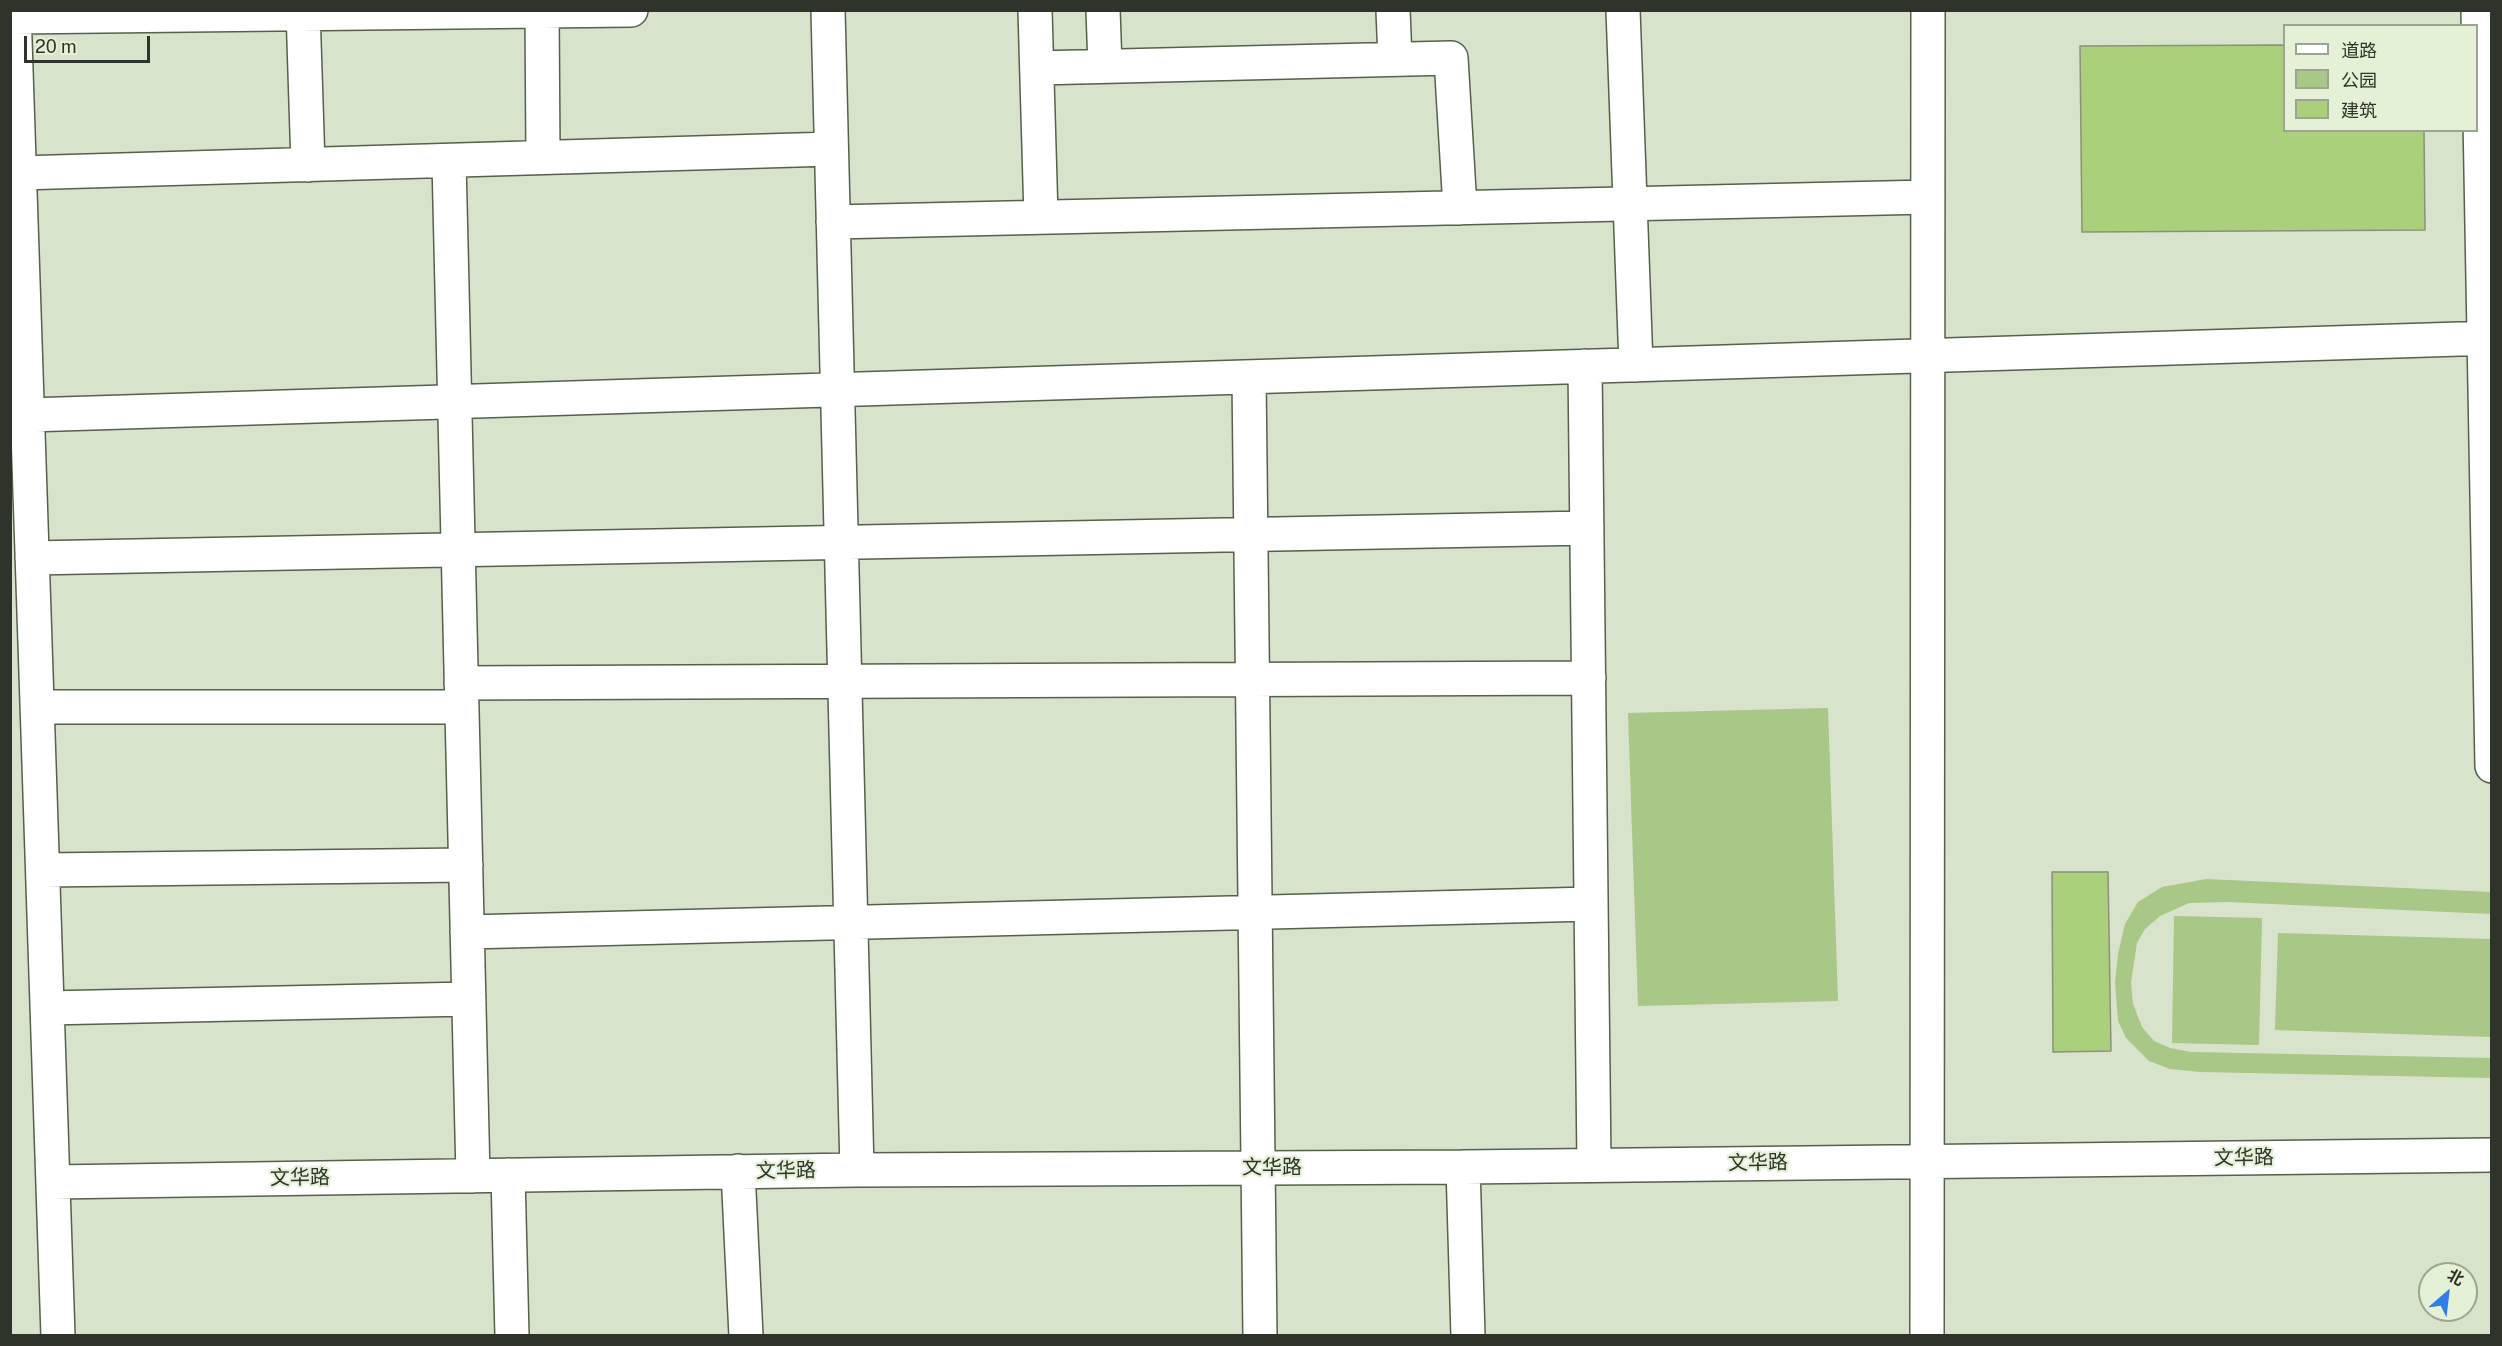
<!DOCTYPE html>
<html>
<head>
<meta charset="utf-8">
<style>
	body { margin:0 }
	#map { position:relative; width:2502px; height:1346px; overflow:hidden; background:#d7e3ca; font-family:"Public Sans","Noto Sans SC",sans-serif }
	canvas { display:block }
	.frame { position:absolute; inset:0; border:12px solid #2f342a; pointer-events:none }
	.legend { position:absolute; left:2283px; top:24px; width:195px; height:108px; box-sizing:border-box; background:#e4f1d7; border:2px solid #9ca592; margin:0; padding:8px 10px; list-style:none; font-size:18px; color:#2f342a }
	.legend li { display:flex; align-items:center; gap:12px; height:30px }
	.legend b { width:30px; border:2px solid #9ca592 }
	.north { position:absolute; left:2418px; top:1262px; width:60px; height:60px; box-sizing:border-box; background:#e4f1d7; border:2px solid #9ca592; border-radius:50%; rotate:28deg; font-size:16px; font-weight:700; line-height:24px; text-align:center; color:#2f342a }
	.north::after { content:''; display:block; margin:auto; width:21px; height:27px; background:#2e7de8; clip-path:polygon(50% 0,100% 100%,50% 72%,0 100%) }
	.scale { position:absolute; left:24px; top:36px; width:126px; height:27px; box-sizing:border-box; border:3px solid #2f342a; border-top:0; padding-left:8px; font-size:18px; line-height:21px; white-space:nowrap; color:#2f342a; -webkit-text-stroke:4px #e4f1d7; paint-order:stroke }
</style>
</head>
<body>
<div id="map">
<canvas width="2502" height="1346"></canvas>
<div class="frame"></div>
<ul class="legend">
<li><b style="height:8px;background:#fff"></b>道路</li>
<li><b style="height:16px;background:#a9c786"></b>公园</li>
<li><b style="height:16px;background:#aad07b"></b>建筑</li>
</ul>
<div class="north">北</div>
<div class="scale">20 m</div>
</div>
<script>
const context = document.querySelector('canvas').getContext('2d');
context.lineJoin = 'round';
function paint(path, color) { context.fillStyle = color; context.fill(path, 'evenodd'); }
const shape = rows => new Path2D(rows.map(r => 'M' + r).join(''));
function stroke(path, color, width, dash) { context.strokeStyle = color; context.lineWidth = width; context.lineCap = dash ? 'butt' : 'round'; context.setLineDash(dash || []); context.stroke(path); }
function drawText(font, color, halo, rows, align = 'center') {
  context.font = font + ' "Public Sans","Noto Sans SC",sans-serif'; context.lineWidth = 4.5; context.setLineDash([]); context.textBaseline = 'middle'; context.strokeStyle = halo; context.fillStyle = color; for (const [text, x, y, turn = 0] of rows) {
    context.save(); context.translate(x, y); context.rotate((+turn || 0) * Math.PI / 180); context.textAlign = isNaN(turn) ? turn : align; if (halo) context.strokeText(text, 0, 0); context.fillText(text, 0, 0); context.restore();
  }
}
paint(shape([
	[1828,708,1838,1001,1638,1006,1628,713],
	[2206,879,2491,892,2491,914,2228,902,2189,903,2160,916,2145,929,2137,943,2131,982,2133,1004,2142,1027,2154,1041,2170,1048,2191,1052,2491,1058,2491,1078,2200,1072,2170,1069,2149,1061,2126,1038,2118,1021,2115,983,2118,954,2125,924,2138,902,2162,887],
	[2174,916,2262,918,2259,1045,2172,1043],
	[2278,933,2491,939,2491,1037,2275,1030]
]), '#a9c786');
const building = shape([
	[2284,45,2284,130,2424,130,2425,230,2082,232,2080,46,2284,45],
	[2052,872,2108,872,2111,1051,2053,1052,2052,872]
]);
paint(building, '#aad07b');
stroke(building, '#88937c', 1.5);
const minor = shape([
	[14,10,58,1336],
	[303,10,308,165],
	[542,10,543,157],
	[828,10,857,1170],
	[1035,10,1041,217],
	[1103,10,1105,66],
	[1393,10,1395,59],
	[1623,10,1636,365],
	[2478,10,2492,766],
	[14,17,631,10],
	[1037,68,1451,58,1460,208],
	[449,161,473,1176],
	[20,173,831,149],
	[833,222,1928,197],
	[1585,366,1594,1165],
	[1249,377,1260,1336],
	[28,415,2492,338],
	[32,558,1587,528],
	[461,683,1589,678],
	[38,707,461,707],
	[43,870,466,865],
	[467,932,1591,904],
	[47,1008,468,999],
	[1463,1167,1468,1336],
	[738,1171,746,1336],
	[508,1175,512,1336],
	[53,1182,857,1170,1463,1167,2492,1155],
	[1927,1336,1928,10]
]);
stroke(minor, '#56604a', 36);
stroke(minor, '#fff', 33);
drawText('20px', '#2f342a', '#e4f1d7', [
	["文华路",2244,1158,-1],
	["文华路",1758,1163,-1],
	["文华路",1272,1168],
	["文华路",786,1171,-1],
	["文华路",300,1178,-1]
]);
</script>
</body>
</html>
